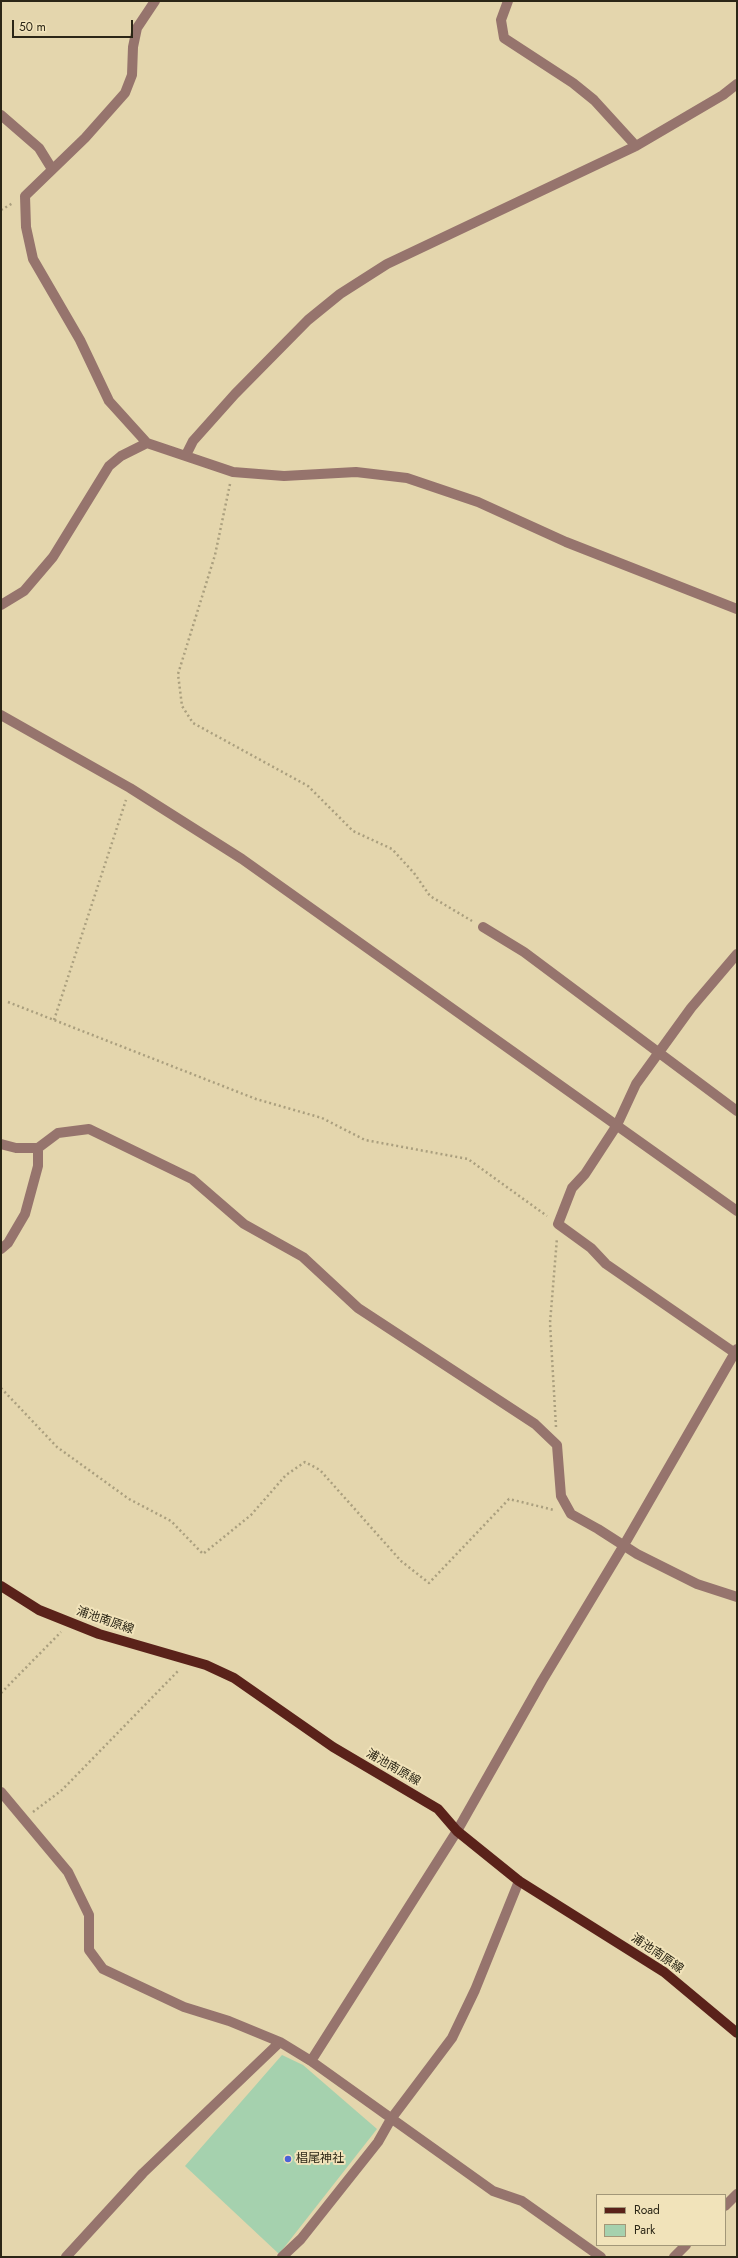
<!DOCTYPE html>
<html>
<head>
<meta charset="utf-8">
<style>
	body { margin:0 }
	#map { position:relative; width:738px; height:2258px; overflow:hidden; background:#e4d6ad; font-family:Jost,sans-serif }
	canvas { display:block }
	.frame { position:absolute; inset:0; border:2px solid #2b2616; pointer-events:none }
	.legend { position:absolute; left:596px; top:2194px; width:130px; height:52px; box-sizing:border-box; background:#f1e3ba; border:1px solid #a29778; margin:0; padding:5px 7px; list-style:none; font-size:12px; color:#2b2616 }
	.legend li { display:flex; align-items:center; gap:8px; height:20px }
	.legend b { width:20px; border:1px solid #a29778 }
	.scale { position:absolute; left:12px; top:20px; width:121px; height:18px; box-sizing:border-box; border:2px solid #2b2616; border-top:0; padding-left:5px; font-size:12px; line-height:14px; white-space:nowrap; color:#2b2616; -webkit-text-stroke:3px #f1e3ba; paint-order:stroke }
</style>
</head>
<body>
<div id="map">
<canvas width="738" height="2258"></canvas>
<div class="frame"></div>
<ul class="legend">
<li><b style="height:5px;background:#5a221a"></b>Road</li>
<li><b style="height:11px;background:#a5d1ae"></b>Park</li>
</ul>
<div class="scale">50 m</div>
</div>
<script>
const context = document.querySelector('canvas').getContext('2d');
context.lineJoin = 'round';
function paint(path, color) { context.fillStyle = color; context.fill(path, 'evenodd'); }
const shape = rows => new Path2D(rows.map(r => 'M' + r).join(''));
function stroke(path, color, width, dash) { context.strokeStyle = color; context.lineWidth = width; context.lineCap = dash ? 'butt' : 'round'; context.setLineDash(dash || []); context.stroke(path); }
function drawText(font, color, halo, rows, align = 'center') {
  context.font = font + ' Jost,"Noto Sans JP",sans-serif'; context.lineWidth = 4; context.setLineDash([]); context.textBaseline = 'middle'; context.strokeStyle = halo; context.fillStyle = color; for (const [text, x, y, turn = 0] of rows) {
    context.save(); context.translate(x, y); context.rotate((+turn || 0) * Math.PI / 180); context.textAlign = isNaN(turn) ? turn : align; if (halo) context.strokeText(text, 0, 0); context.fillText(text, 0, 0); context.restore();
  }
}
paint(shape([
	[282,2055,303,2065,377,2129,279,2254,185,2166]
]), '#a5d1ae');
stroke(shape([
	[1,210,13,203],
	[230,484,215,555,178,674,182,706,193,723,308,786,353,831,392,849,414,873,430,896,472,921],
	[8,1002,256,1099,322,1118,365,1140,468,1159,547,1216],
	[54,1020,126,800],
	[1,1388,57,1447,129,1499,171,1521,203,1554,251,1515,286,1475,305,1462,320,1470,401,1561,429,1583,509,1499,554,1510],
	[556,1427,550,1323,557,1238],
	[1,1693,61,1632],
	[33,1812,62,1790,178,1671]
]), '#aa9f7e', 2.5, [2, 3]);
stroke(shape([
	[155,1,137,28,133,47,132,75,125,93,85,138,25,196,26,227,33,259,80,340,109,401,147,443,233,472,284,476,356,472,407,478,478,502,566,542,737,609],
	[508,1,501,20,504,38,573,83,594,100,636,146],
	[1,115,39,148,52,169],
	[186,455,193,441,235,394,308,320,340,294,387,264,636,146,723,95,737,84],
	[1,605,24,591,53,557,109,466,121,456,147,443],
	[1,715,130,788,242,859,737,1211],
	[483,927,524,952,737,1111],
	[1,1144,16,1148,38,1148,58,1133,89,1129,192,1179,244,1224,303,1257,358,1308,535,1424,557,1445,561,1496,571,1514,598,1529,637,1554,697,1584,737,1597],
	[1,1249,8,1243,25,1214,38,1166,38,1148],
	[735,1353,606,1264,591,1248,558,1224,572,1188,585,1174,617,1125,636,1084,691,1008,737,954],
	[1,1792,68,1872,89,1915,89,1950,103,1969,184,2007,229,2021,280,2042,311,2061],
	[725,2206,737,2194],
	[66,2257,143,2173,280,2042],
	[282,2257,301,2239,378,2142,391,2119,452,2038,475,1990,519,1881],
	[601,2257,522,2201,493,2191,311,2061,457,1831,542,1681,624,1545,737,1349],
	[674,2257,686,2245]
]), '#96746d', 10);
stroke(shape([
	[1,1586,39,1610,99,1634,206,1665,234,1678,333,1747,438,1809,457,1831,519,1881,664,1972,737,2033]
]), '#5a221a', 10);
for (const [x, y, r, color] of [
	[288,2159,4,"#4c63d8"]
]) { const dot = new Path2D(); dot.arc(x, y, r, 0, 2 * Math.PI); context.fillStyle = color; context.fill(dot); stroke(dot, '#f1e3ba', 1.5); }
drawText('12px', '#2b2616', '#f1e3ba', [
	["浦池南原線",105,1621,19],
	["浦池南原線",393,1768,30],
	["浦池南原線",657,1954,34]
]);
drawText('12px', '#2b2616', '#f1e3ba', [
	["椙尾神社",296,2159]
], 'left');
</script>
</body>
</html>
